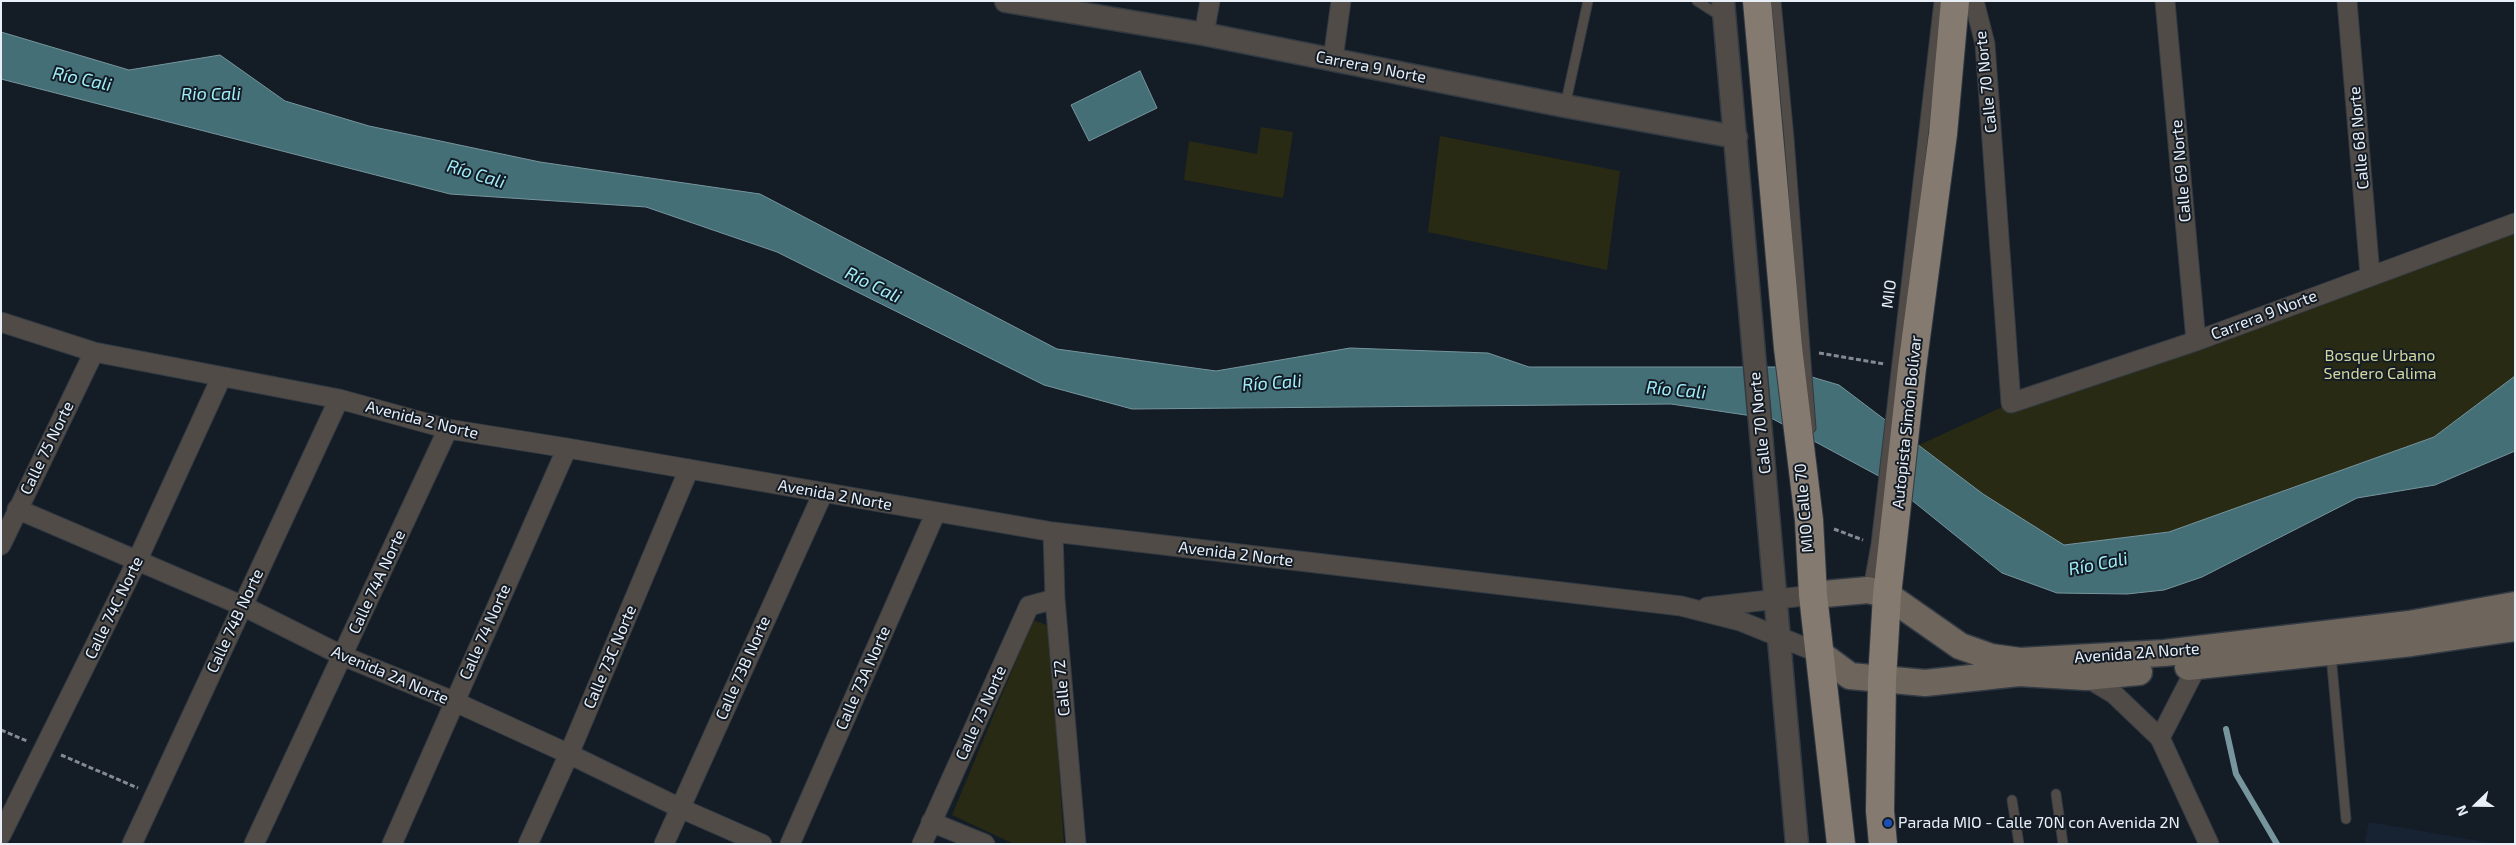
<!DOCTYPE html>
<html>
<head>
<meta charset="utf-8">
<style>
	body { margin:0 }
	#map { position:relative; width:2516px; height:845px; overflow:hidden; background:#141c26; font-family:"Exo 2",sans-serif }
	canvas { display:block }
	.frame { position:absolute; inset:0; border:2px solid #e9eff7; pointer-events:none }
	.north { position:absolute; left:2451px; top:780px; width:50px; height:50px; -webkit-text-stroke:4px #141c26; paint-order:stroke; rotate:248deg; font-size:14px; font-weight:700; line-height:20px; text-align:center; color:#e9eff7 }
	.north::after { content:''; display:block; margin:auto; width:18px; height:22px; background:#e9eff7; clip-path:polygon(50% 0,100% 100%,50% 72%,0 100%) }
</style>
</head>
<body>
<div id="map">
<canvas width="2516" height="845"></canvas>
<div class="frame"></div>
<div class="north">N</div>
</div>
<script>
const context = document.querySelector('canvas').getContext('2d');
context.lineJoin = 'round';
function paint(path, color) { context.fillStyle = color; context.fill(path, 'evenodd'); }
const shape = rows => new Path2D(rows.map(r => 'M' + r).join(''));
function stroke(path, color, width, dash) { context.strokeStyle = color; context.lineWidth = width; context.lineCap = dash ? 'butt' : 'round'; context.setLineDash(dash || []); context.stroke(path); }
function drawText(font, color, halo, rows, align = 'center') {
  context.font = font + ' "Exo 2",sans-serif'; context.lineWidth = 4; context.setLineDash([]); context.textBaseline = 'middle'; context.strokeStyle = halo; context.fillStyle = color; for (const [text, x, y, turn = 0] of rows) {
    context.save(); context.translate(x, y); context.rotate((+turn || 0) * Math.PI / 180); context.textAlign = isNaN(turn) ? turn : align; if (halo) context.strokeText(text, 0, 0); context.fillText(text, 0, 0); context.restore();
  }
}
paint(shape([
	[2369,822,2498,844,2364,844]
]), '#172232');
paint(shape([
	[1261,127,1293,132,1283,198,1184,180,1189,141,1257,154],
	[1440,136,1620,171,1607,270,1428,232],
	[2515,223,2515,376,2434,437,2169,532,2064,545,1983,494,1919,445,2011,403],
	[1033,620,1049,626,1064,844,1014,844,952,815]
]), '#282a14');
const water = shape([
	[1,32,129,70,220,55,285,101,369,126,540,162,760,194,1057,349,1216,371,1350,348,1488,353,1529,367,1778,367,1839,385,1983,494,2064,545,2169,532,2434,437,2515,376,2515,451,2435,485,2357,498,2202,577,2164,590,2127,594,2057,593,2002,573,1888,481,1773,419,1671,404,1132,409,1044,385,777,252,646,207,450,194,1,79,1,32],
	[1140,71,1157,108,1089,141,1071,105,1140,71]
]);
paint(water, '#456f76');
stroke(water, '#76959d', 1);
stroke(shape([
	[2226,729,2236,774,2277,844]
]), '#76959d', 6);
const service = shape([
	[1697,1,1722,17],
	[1776,1,1789,138,1811,428],
	[1565,106,1588,1],
	[1868,589,1876,544,1939,1],
	[2331,655,2346,819],
	[2056,794,2063,844],
	[2012,800,2019,844]
]);
const minor = shape([
	[1974,1,1985,44,2011,403,2196,341,2515,223],
	[2165,1,2196,341],
	[2347,1,2370,275],
	[1204,34,1210,1],
	[1333,59,1341,1],
	[1,322,94,352,339,399,448,429,567,448,1053,532,1681,606,1740,621,1819,653],
	[17,509,243,606,343,656,453,701,569,754,680,808,762,844],
	[1053,532,1055,599,1076,844],
	[1,545,94,352],
	[1707,607,1813,595],
	[2086,674,2086,677,2114,694,2160,738,2209,844],
	[2160,738,2197,666,2196,656],
	[931,822,985,844],
	[1,835,137,561,221,378],
	[132,844,339,399],
	[254,844,448,429],
	[392,844,567,448],
	[528,844,569,754,689,469],
	[664,844,823,493],
	[790,844,936,512],
	[922,844,1029,606,1055,599]
]);
const tertiary = shape([
	[1006,1,1204,34,1565,106,1736,137],
	[1723,1,1797,844]
]);
const secondary = shape([
	[1813,595,1868,590,1887,595,1960,646,1991,657,2020,661,2164,653,2409,624,2515,605],
	[1819,653,1850,676,1925,683,2019,673,2086,677,2139,672],
	[2188,667,2412,643,2515,628]
]);
const primary = shape([
	[1757,1,1788,348,1809,520,1813,595,1841,844],
	[1883,844,1880,811,1882,680,1887,595,1912,368,1943,134,1955,1]
]);
stroke(service, '#323a43', 11);
stroke(minor, '#323a43', 21);
stroke(tertiary, '#323a43', 25);
stroke(secondary, '#323a43', 29);
stroke(primary, '#323a43', 30);
stroke(shape([
	[1819,353,1884,364],
	[1834,529,1863,540],
	[1,730,27,741],
	[61,755,138,788]
]), '#838a93', 3, [5, 2.5]);
stroke(service, '#504b46', 9);
stroke(minor, '#504b46', 19);
stroke(tertiary, '#504b46', 22);
stroke(secondary, '#6e655d', 26);
stroke(primary, '#857a70', 28);
for (const [x, y, r, color] of [
	[1888,823,5,"#1a4fb4"]
]) { const dot = new Path2D(); dot.arc(x, y, r, 0, 2 * Math.PI); context.fillStyle = color; context.fill(dot); stroke(dot, '#141c26', 2); }
drawText('16px', '#e9eff7', '#141c26', [
	["Carrera 9 Norte",1371,67,11],
	["Calle 70 Norte",1986,82,-96],
	["Calle 68 Norte",2359,138,-95],
	["Calle 69 Norte",2181,171,-95],
	["MIO",1889,294,-83],
	["Carrera 9 Norte",2264,315,-21],
	["Avenida 2 Norte",422,420,14],
	["Autopista Simón Bolívar",1907,422,-84],
	["Calle 70 Norte",1760,423,-96],
	["Calle 75 Norte",47,448,-64],
	["Avenida 2 Norte",835,495,10],
	["MIO Calle 70",1804,508,-95],
	["Avenida 2 Norte",1236,554,7],
	["Calle 74A Norte",377,582,-65],
	["Calle 74C Norte",114,608,-64],
	["Calle 74B Norte",235,621,-65],
	["Calle 74 Norte",485,632,-66],
	["Avenida 2A Norte",2137,653,-4],
	["Calle 73C Norte",610,657,-67],
	["Calle 73B Norte",743,668,-66],
	["Avenida 2A Norte",390,675,23],
	["Calle 73A Norte",863,678,-66],
	["Calle 72",1062,688,-95],
	["Calle 73 Norte",981,713,-66]
]);
drawText('16px', '#d3d79c', '#141c26', [
	["Bosque Urbano",2380,356],
	["Sendero Calima",2380,374]
]);
drawText('16px', '#e9eff7', '#141c26', [
	["Parada MIO - Calle 70N con Avenida 2N",1898,823]
], 'left');
drawText('italic 18px', '#a0eefa', '#141c26', [
	["Río Cali",82,79,12],
	["Rio Cali",211,94],
	["Río Cali",476,174,17],
	["Río Cali",873,285,26],
	["Río Cali",1272,383,-4],
	["Río Cali",1676,390,5],
	["Río Cali",2098,564,-11]
]);
</script>
</body>
</html>
